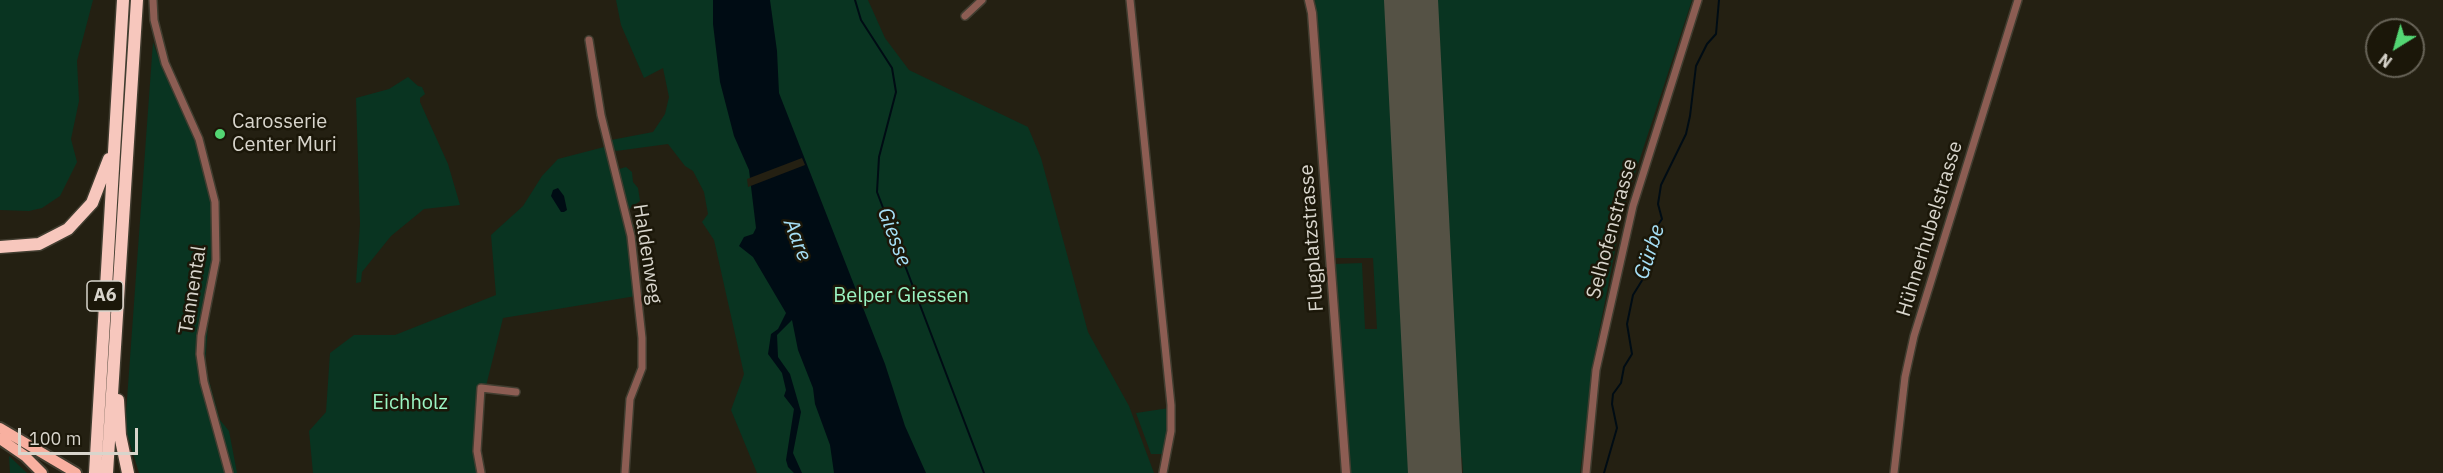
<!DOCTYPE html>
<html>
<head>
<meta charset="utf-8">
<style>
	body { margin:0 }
	#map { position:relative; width:2443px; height:473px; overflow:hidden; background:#242012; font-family:"IBM Plex Sans",sans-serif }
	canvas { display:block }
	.north { position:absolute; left:2365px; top:18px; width:60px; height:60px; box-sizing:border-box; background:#1b1709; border:2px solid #676357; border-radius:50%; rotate:217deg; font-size:16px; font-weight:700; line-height:24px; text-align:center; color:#d8d5cc }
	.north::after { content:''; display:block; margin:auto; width:21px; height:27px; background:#53d673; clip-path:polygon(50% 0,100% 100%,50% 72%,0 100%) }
	.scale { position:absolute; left:18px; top:428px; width:120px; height:27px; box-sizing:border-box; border:3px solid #d8d5cc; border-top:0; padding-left:8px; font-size:18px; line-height:21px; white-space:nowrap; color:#d8d5cc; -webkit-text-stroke:4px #1b1709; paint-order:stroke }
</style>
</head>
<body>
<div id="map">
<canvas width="2443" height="473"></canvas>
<div class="north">N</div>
<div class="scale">100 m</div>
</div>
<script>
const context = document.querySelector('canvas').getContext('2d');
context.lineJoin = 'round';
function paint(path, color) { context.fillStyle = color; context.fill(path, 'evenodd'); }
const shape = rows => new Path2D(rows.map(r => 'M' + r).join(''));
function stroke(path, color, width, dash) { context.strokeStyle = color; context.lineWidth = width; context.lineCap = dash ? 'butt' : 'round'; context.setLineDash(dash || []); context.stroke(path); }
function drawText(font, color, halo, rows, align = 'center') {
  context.font = font + ' "IBM Plex Sans",sans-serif'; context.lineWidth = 5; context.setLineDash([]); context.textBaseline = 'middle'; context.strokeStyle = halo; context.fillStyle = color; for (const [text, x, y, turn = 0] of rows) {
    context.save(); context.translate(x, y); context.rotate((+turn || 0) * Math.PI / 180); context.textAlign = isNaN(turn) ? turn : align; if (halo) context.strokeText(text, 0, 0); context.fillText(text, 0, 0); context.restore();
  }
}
paint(shape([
	[0,0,93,0,77,61,79,101,71,139,77,162,60,196,42,208,29,211,0,210],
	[616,0,868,0,885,38,909,70,1028,127,1041,158,1088,332,1129,406,1154,473,757,473,731,410,744,374,714,240,702,222,708,214,704,192,693,171,685,166,668,144,616,151,612,147,611,140,653,132,665,114,669,97,663,68,644,78,621,25],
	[1315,0,1393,0,1414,436,1412,473,1349,473,1334,264,1362,263,1365,329,1377,329,1373,258,1333,258,1326,167,1328,142,1323,128],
	[1430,0,1692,0,1623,210,1595,352,1580,473,1463,473,1462,458,1452,447],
	[153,42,163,70,193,131,210,188,215,227,205,366,220,420,229,431,237,473,139,473,125,427],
	[408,77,418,86,422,87,425,94,420,98,420,102,448,164,460,205,424,209,391,236,362,272,361,282,356,283,360,224,356,98,389,89],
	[608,146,616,170,626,167,632,172,633,182,638,188,640,201,629,209,627,220,634,225,636,247,636,296,503,318,482,402,478,457,482,473,313,473,309,431,326,412,330,353,354,335,395,335,496,295,491,235,523,206,542,176,558,159],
	[1169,408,1165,450,1162,454,1151,454,1136,413],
	[9,456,26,472,27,473,10,473]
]), '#093421');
paint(shape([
	[713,0,770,0,777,51,779,93,885,364,905,426,926,473,834,473,830,445,815,404,813,388,798,350,792,320,777,335,778,357,790,374,801,412,793,453,802,473,794,473,788,467,786,460,794,409,784,396,786,390,782,373,768,354,771,334,778,329,786,313,753,257,739,246,744,237,753,234,756,228,749,170,734,136,720,82,713,24],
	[558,188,564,196,567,210,564,212,561,212,551,196,553,190]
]), '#000c14');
paint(shape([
	[802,158,805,165,748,187,747,179]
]), '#242012');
stroke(shape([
	[855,0,861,20,892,68,896,92,879,157,877,192,984,473],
	[1604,473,1617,428,1612,404,1613,394,1621,383,1624,367,1632,354,1627,324,1633,295,1646,274,1645,259,1651,235,1662,219,1658,204,1661,185,1686,134,1690,116,1696,66,1707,44,1716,34,1719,0]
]), '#000c14', 2);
stroke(shape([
	[1410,0,1411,5]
]), '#555245', 21);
stroke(shape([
	[1411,0,1435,473]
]), '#555245', 54);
const minor = shape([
	[153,0,154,20,165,63,199,139,215,202,216,260,201,336,200,354,204,382,229,473],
	[1130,0,1171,405,1171,431,1163,473],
	[965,16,982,0],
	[589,40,601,115,631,236,642,338,642,368,630,399,625,473],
	[481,473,477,451,481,388,516,392],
	[1586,473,1596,370,1633,206,1698,0],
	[1894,473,1905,377,1914,336,2018,0]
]);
const tertiary = shape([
	[1309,0,1312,13,1346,473]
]);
const trunk = shape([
	[0,428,76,473],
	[0,439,25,456,42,473]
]);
const motorway = shape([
	[0,247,39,244,68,229,92,203,109,159],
	[118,400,120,435,128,473],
	[95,473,123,0],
	[107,473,137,0]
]);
stroke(minor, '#413d30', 10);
stroke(tertiary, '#413d30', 11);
stroke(trunk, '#413d30', 14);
stroke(motorway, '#413d30', 15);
stroke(minor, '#8c5d53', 7);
stroke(tertiary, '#8c5d53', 8);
stroke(trunk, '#f8b0a0', 10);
stroke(motorway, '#f7c7bd', 12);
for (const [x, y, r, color] of [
	[220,134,6,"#53d673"]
]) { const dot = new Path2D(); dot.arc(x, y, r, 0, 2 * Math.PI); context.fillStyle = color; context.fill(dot); stroke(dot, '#1b1709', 2); }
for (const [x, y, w] of [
	[105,296,36]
]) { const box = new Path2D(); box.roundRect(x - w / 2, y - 15, w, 30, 4.5); context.fillStyle = '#1b1709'; context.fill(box); stroke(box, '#d8d5cc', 1.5); }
drawText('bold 18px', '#d8d5cc', null, [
	["A6",105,296]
]);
drawText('20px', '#d8d5cc', '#1b1709', [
	["Carosserie",232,122],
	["Center Muri",232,145]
], 'left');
drawText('20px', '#d8d5cc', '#1b1709', [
	["Selhofenstrasse",1612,229,-75],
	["Hühnerhubelstrasse",1930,229,-73],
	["Flugplatzstrasse",1312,238,-94],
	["Haldenweg",647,254,81],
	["Tannental",193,290,-81]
]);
drawText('20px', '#9bf5c3', '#1b1709', [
	["Belper Giessen",901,296],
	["Eichholz",410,403]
]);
drawText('italic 21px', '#a6e0f7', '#1b1709', [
	["Giesse",894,237,69],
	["Aare",797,240,69],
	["Gürbe",1650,252,-72]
]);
</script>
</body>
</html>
